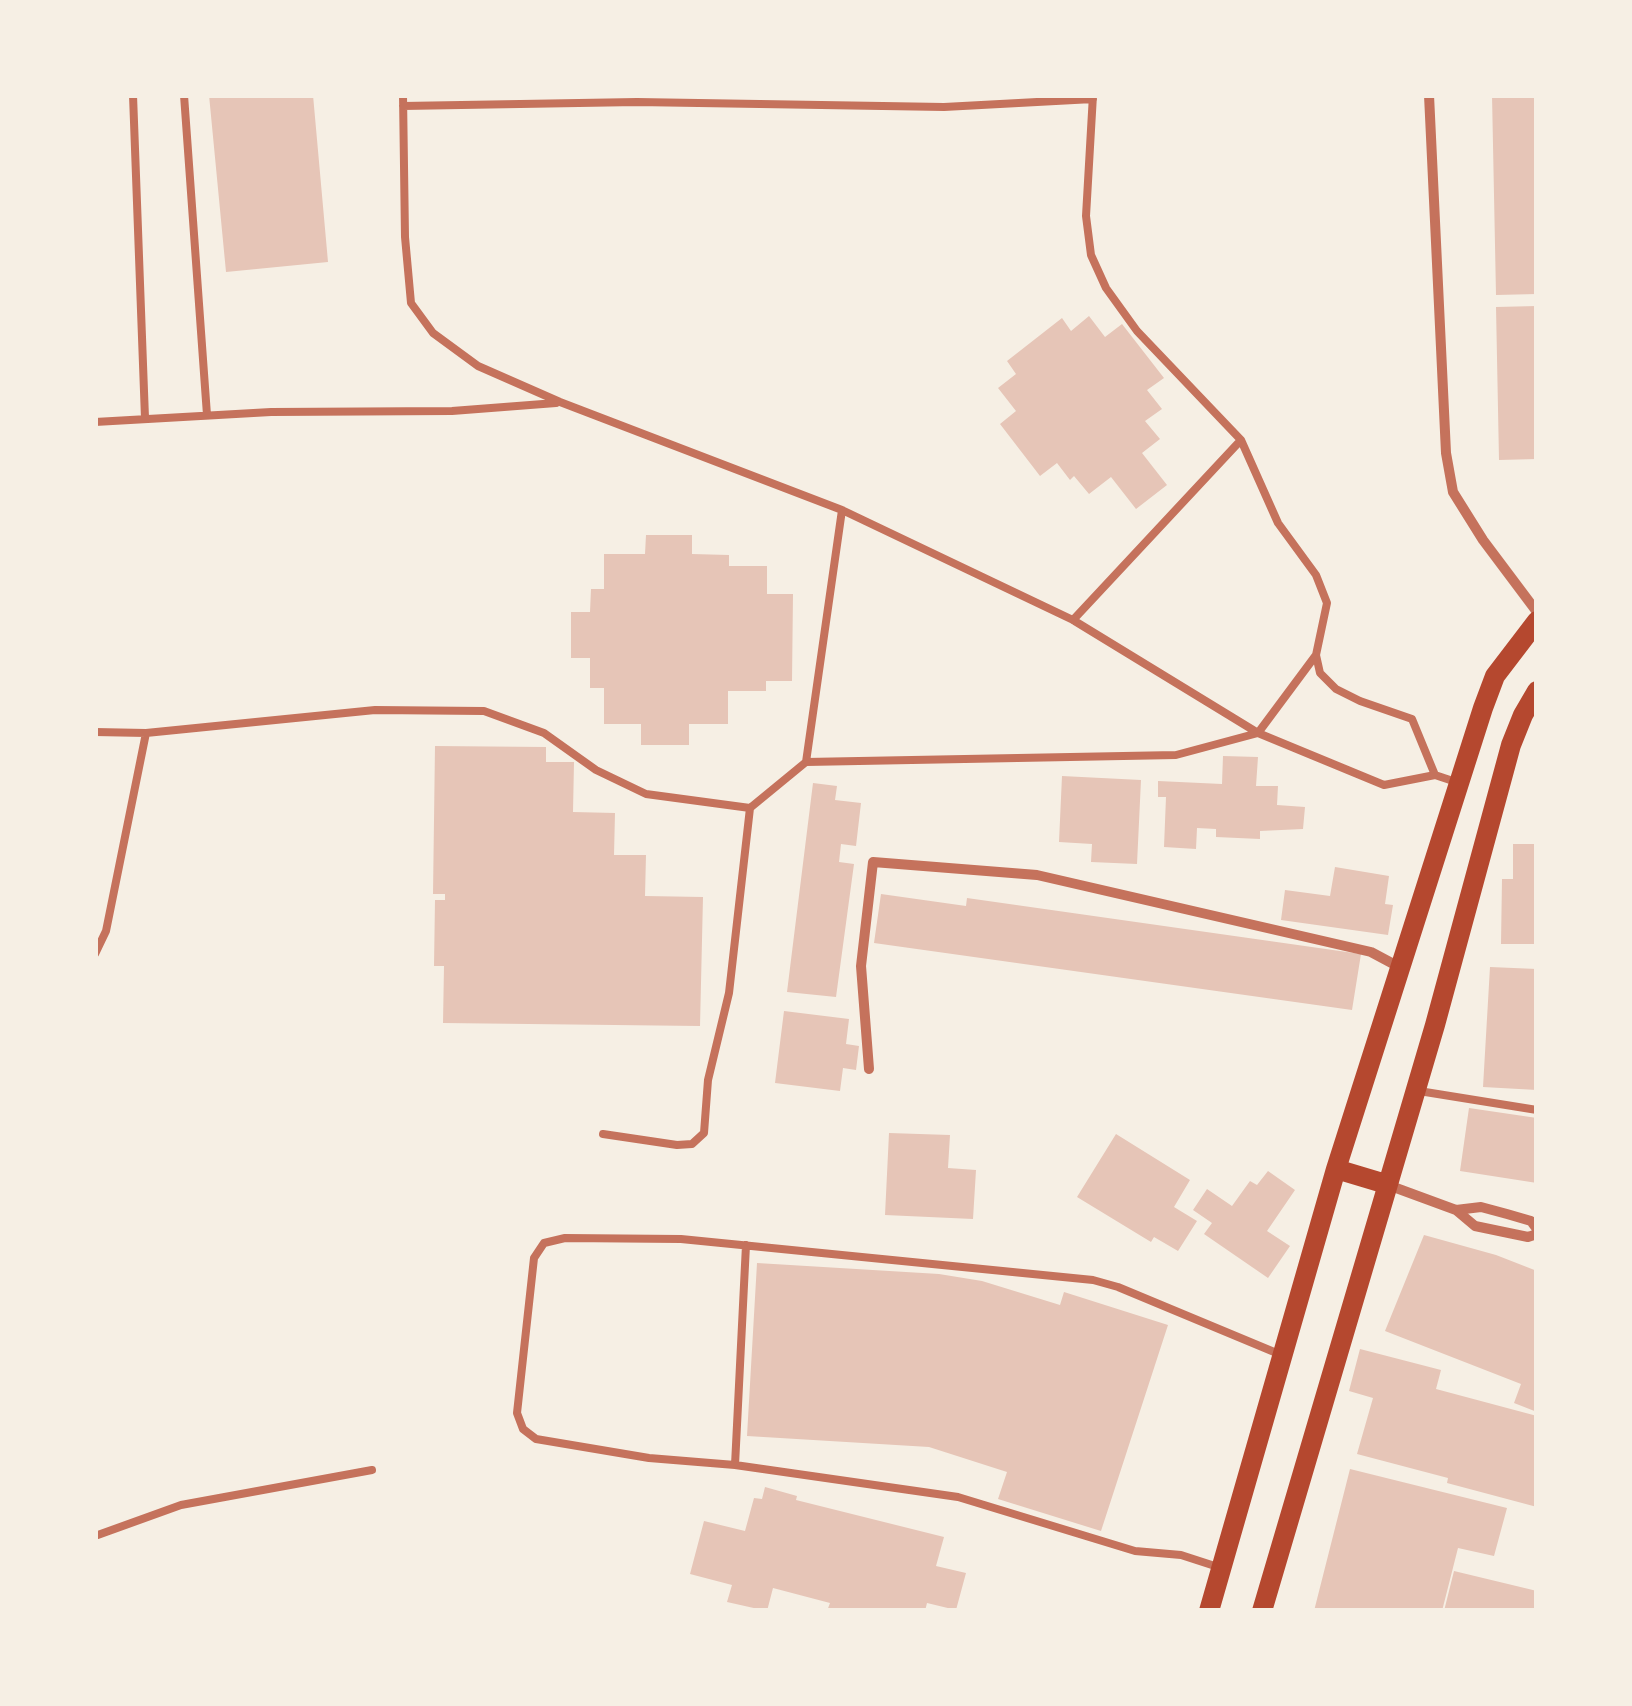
<!DOCTYPE html>
<html>
<head>
<meta charset="utf-8">
<style>
	body { margin:0 }
	#map { position:relative; width:1632px; height:1706px; overflow:hidden; background:#f6efe4; font-family:"Space Grotesk",sans-serif }
	canvas { display:block }
	.frame { position:absolute; inset:0; border:98px solid #f6efe4; pointer-events:none }
</style>
</head>
<body>
<div id="map">
<canvas width="1632" height="1706"></canvas>
<div class="frame"></div>
</div>
<script>
const context = document.querySelector('canvas').getContext('2d');
context.lineJoin = 'round';
function paint(path, color) { context.fillStyle = color; context.fill(path, 'evenodd'); }
const shape = rows => new Path2D(rows.map(r => 'M' + r).join(''));
function stroke(path, color, width, dash) { context.strokeStyle = color; context.lineWidth = width; context.lineCap = dash ? 'butt' : 'round'; context.setLineDash(dash || []); context.stroke(path); }
paint(shape([
	[209,95,313,95,328,262,226,272],
	[1492,95,1537,95,1537,294,1496,295],
	[1537,306,1537,459,1499,460,1496,307],
	[1089,316,1105,337,1122,324,1164,378,1147,390,1162,409,1145,421,1160,439,1142,453,1167,485,1136,509,1111,477,1089,494,1074,476,1070,480,1057,463,1040,476,1000,424,1016,411,998,388,1016,374,1007,361,1062,318,1071,331],
	[646,535,692,535,692,554,729,555,729,566,767,566,767,594,793,594,792,681,766,681,766,691,728,691,728,724,689,724,689,745,641,745,641,724,604,724,604,688,590,688,590,658,571,658,571,612,590,612,591,589,604,589,604,554,645,554],
	[435,746,546,747,546,762,574,762,573,812,615,813,614,855,646,855,645,896,703,897,700,1026,443,1023,444,966,434,966,435,900,445,900,445,894,433,894],
	[1223,756,1258,757,1256,786,1278,786,1277,805,1305,807,1303,829,1260,831,1260,839,1216,837,1216,829,1197,828,1196,849,1164,847,1166,797,1158,797,1158,781,1222,784],
	[1062,776,1141,780,1137,864,1091,862,1092,844,1059,842],
	[813,783,837,786,835,800,861,803,856,846,841,844,839,862,854,864,836,997,787,992],
	[1513,844,1537,844,1537,944,1501,944,1502,879,1513,879],
	[1335,867,1389,876,1385,904,1393,905,1388,935,1281,920,1285,890,1330,896],
	[881,894,966,906,967,898,1361,954,1352,1010,874,943],
	[1490,967,1537,969,1537,1090,1483,1087],
	[784,1011,849,1019,846,1044,859,1046,856,1070,843,1068,840,1091,775,1083],
	[1469,1108,1537,1118,1537,1183,1460,1171],
	[889,1133,950,1135,948,1168,976,1170,973,1219,885,1215],
	[1116,1134,1190,1180,1174,1207,1197,1221,1178,1251,1154,1237,1151,1242,1077,1197],
	[1268,1171,1295,1190,1267,1231,1290,1246,1268,1278,1204,1234,1212,1223,1193,1210,1207,1189,1232,1206,1250,1181,1257,1185],
	[1424,1235,1496,1255,1537,1271,1537,1412,1514,1403,1521,1384,1385,1331],
	[757,1263,939,1274,982,1281,1060,1305,1064,1292,1168,1325,1101,1531,998,1499,1007,1472,929,1447,747,1436],
	[1360,1349,1441,1370,1436,1389,1537,1416,1537,1507,1447,1483,1448,1478,1357,1454,1373,1398,1349,1391],
	[1350,1469,1507,1508,1494,1556,1458,1548,1442,1611,1314,1611],
	[765,1487,797,1496,796,1500,944,1537,936,1566,966,1573,956,1610,927,1603,925,1611,827,1611,830,1603,773,1588,767,1611,727,1602,732,1585,690,1574,704,1521,745,1531,754,1498,762,1499],
	[1454,1571,1537,1591,1537,1611,1444,1611]
]), '#e6c5b7');
stroke(shape([
	[133,95,145,418],
	[184,95,207,415],
	[403,95,405,237,411,303,433,333,478,366,560,402,842,510,1073,620,1258,733,1384,785,1435,775,1456,782],
	[1093,95,1086,216,1091,255,1106,288,1137,331,1241,440,1278,523,1316,575,1327,603,1316,655,1320,673,1336,689,1360,701,1412,719,1435,775],
	[403,106,637,102,944,107,1093,99],
	[95,422,271,412,452,411,556,403],
	[1073,620,1241,440],
	[95,732,146,733,375,710,484,711,544,733,596,770,646,794,750,808],
	[806,762,842,510],
	[95,954,106,931,146,733],
	[1419,1091,1537,1110],
	[603,1134,677,1145,692,1144,704,1133,708,1080,729,993,750,808,806,762,1176,755,1258,733,1316,655],
	[735,1465,746,1245],
	[95,1536,181,1505,372,1470],
	[1218,1567,1181,1555,1135,1551,958,1497,735,1465,649,1458,536,1439,523,1429,517,1413,534,1258,544,1243,565,1238,681,1239,1093,1280,1118,1287,1279,1354]
]), '#c5725c', 8);
stroke(shape([
	[1429,95,1446,453,1453,492,1483,540,1537,612],
	[869,1069,861,966,873,862,1037,875,1371,952,1401,968],
	[1388,1185,1456,1210,1481,1207,1507,1214,1531,1221,1537,1229],
	[1456,1210,1475,1226,1528,1237,1537,1234]
]), '#c5725c', 10);
stroke(shape([
	[1336,1169,1386,1184],
	[1209,1611,1336,1169,1483,708,1495,676,1537,621],
	[1262,1611,1435,1025,1511,745,1523,715,1537,691]
]), '#b5482f', 20);
</script>
</body>
</html>
